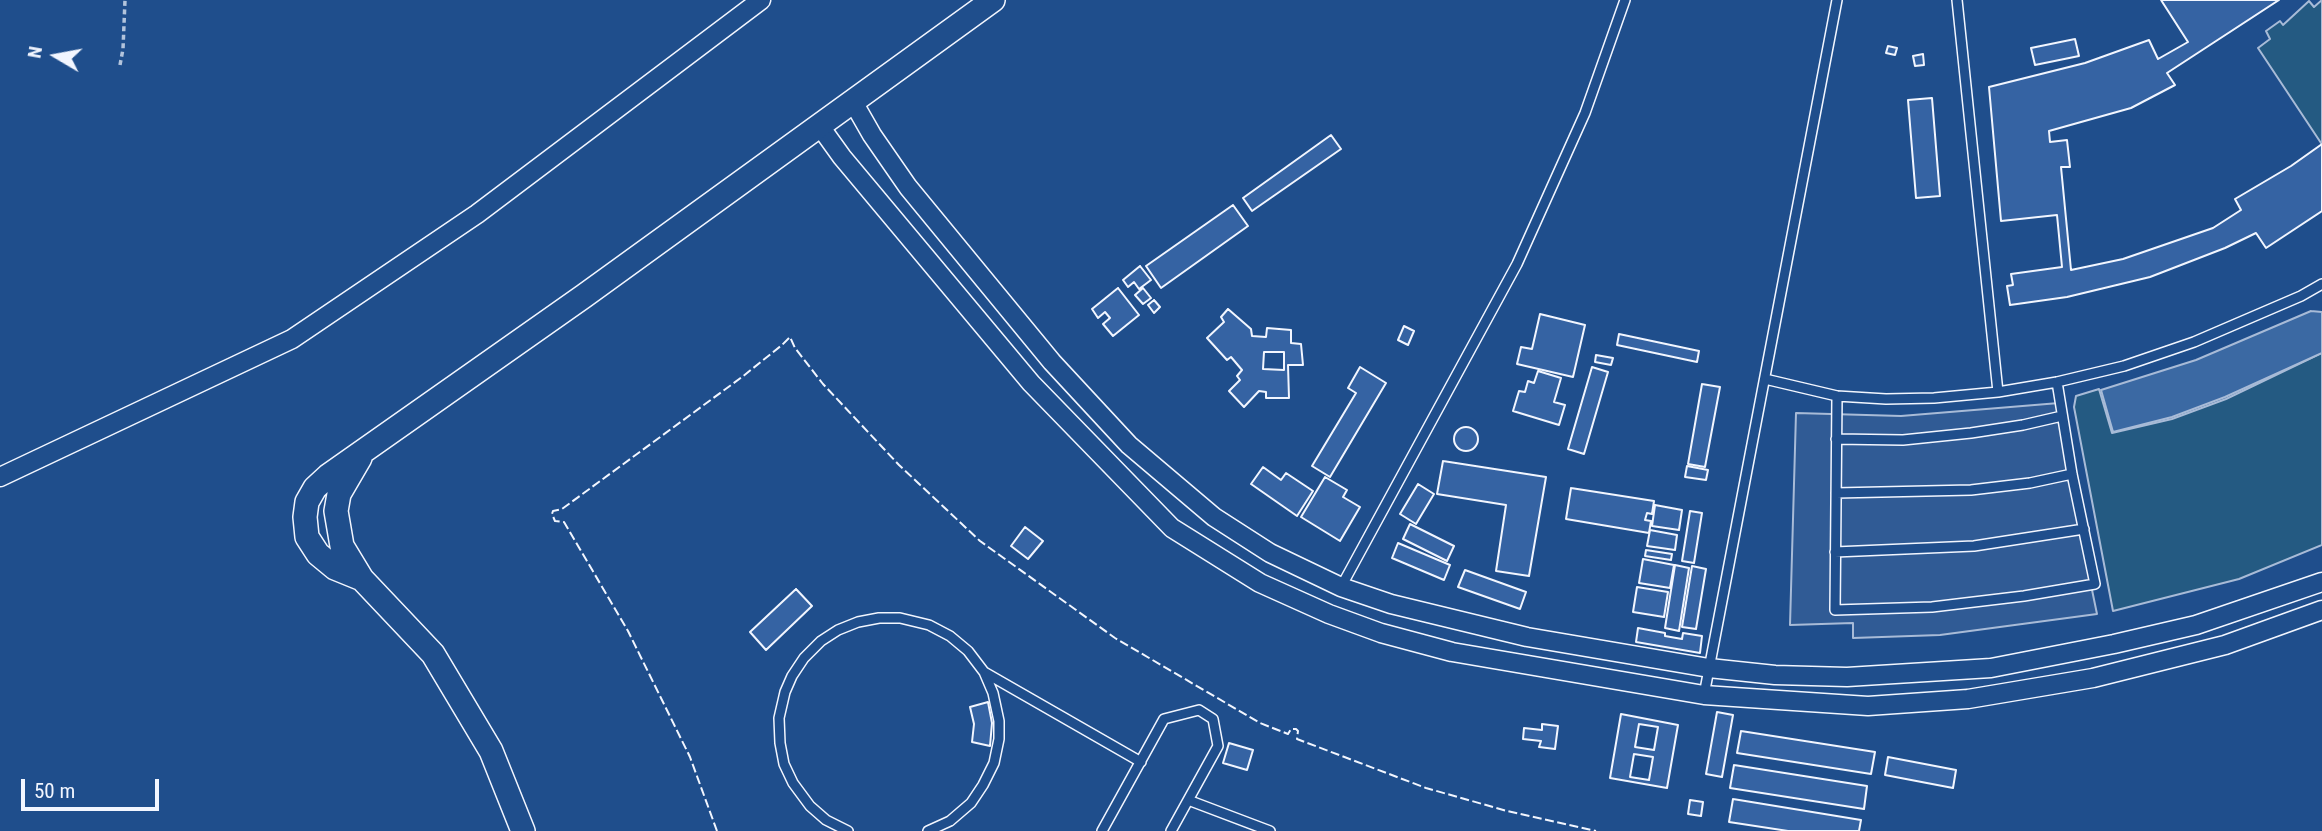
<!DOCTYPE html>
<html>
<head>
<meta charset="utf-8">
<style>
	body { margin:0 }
	#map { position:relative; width:2322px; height:831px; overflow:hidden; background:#1f4e8c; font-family:"Roboto Condensed",sans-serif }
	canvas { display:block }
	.north { position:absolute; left:21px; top:21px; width:70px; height:70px; -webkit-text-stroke:5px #1f4e8c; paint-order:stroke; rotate:280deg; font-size:19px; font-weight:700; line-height:28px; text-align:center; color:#f2f6ff }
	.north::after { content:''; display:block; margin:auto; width:24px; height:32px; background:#f2f6ff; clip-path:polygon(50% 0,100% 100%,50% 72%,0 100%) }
	.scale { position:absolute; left:21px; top:779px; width:138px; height:32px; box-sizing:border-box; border:4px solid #f2f6ff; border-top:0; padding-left:9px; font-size:21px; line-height:24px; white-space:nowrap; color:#f2f6ff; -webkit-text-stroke:5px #1f4e8c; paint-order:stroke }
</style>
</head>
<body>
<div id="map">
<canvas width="2322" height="831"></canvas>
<div class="north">N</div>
<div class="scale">50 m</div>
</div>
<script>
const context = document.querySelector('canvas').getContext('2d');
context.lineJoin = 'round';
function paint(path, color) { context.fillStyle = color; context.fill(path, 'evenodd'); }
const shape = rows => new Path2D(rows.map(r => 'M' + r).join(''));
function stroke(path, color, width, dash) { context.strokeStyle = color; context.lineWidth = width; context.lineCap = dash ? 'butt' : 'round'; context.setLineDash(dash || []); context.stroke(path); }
const green = shape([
	[2322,0,2322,142,2321,143,2258,48,2270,39,2266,31,2280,21,2283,25,2309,1,2314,7,2322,0],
	[2322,353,2322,545,2239,579,2113,611,2074,407,2076,396,2099,389,2112,433,2172,419,2226,399,2322,353]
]);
paint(green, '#245a82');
stroke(green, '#a8bbd7', 2);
const parking = shape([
	[2059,403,2073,498,2097,614,1940,635,1853,638,1853,623,1790,625,1796,413,1901,416,2059,403]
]);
paint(parking, '#305b95');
stroke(parking, '#a8bbd7', 2);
const water = shape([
	[2311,311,2322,312,2322,353,2225,397,2172,417,2113,432,2101,390,2196,360,2311,311]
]);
paint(water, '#3b69a3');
stroke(water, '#a8bbd7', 2);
const building = shape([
	[2161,0,2279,0,2167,73,2175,85,2131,108,2049,131,2050,142,2067,140,2070,167,2061,167,2071,270,2123,259,2213,228,2241,210,2235,199,2291,166,2322,144,2322,211,2266,248,2256,233,2225,248,2150,277,2067,297,2010,305,2007,286,2013,285,2011,274,2062,267,2057,215,2001,221,1989,87,2085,63,2149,40,2158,59,2188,42,2161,0],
	[2075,39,2079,56,2035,65,2031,48,2075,39],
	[1888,46,1897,48,1895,55,1886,53,1888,46],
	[1923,54,1924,65,1915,66,1913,56,1923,54],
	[1932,98,1940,196,1916,198,1908,100,1932,98],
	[1331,135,1341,149,1252,211,1243,198,1331,135],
	[1233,205,1248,226,1161,288,1146,266,1233,205],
	[1140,266,1151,280,1139,289,1134,282,1128,287,1123,280,1140,266],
	[1118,288,1139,315,1113,336,1103,324,1110,318,1105,312,1098,318,1092,309,1118,288],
	[1143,288,1151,298,1143,304,1135,295,1143,288],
	[1154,300,1160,307,1154,313,1148,305,1154,300],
	[1228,309,1251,329,1252,336,1266,337,1267,328,1291,330,1291,343,1301,344,1303,365,1288,365,1289,398,1266,398,1266,392,1259,391,1244,407,1229,391,1240,380,1237,376,1242,370,1231,357,1227,360,1207,338,1224,322,1221,317,1228,309],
	[1264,352,1284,352,1284,370,1263,369,1264,352],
	[1540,314,1585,325,1573,377,1517,364,1521,347,1532,349,1540,314],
	[1404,326,1414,331,1408,345,1398,340,1404,326],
	[1619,334,1699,351,1697,362,1617,345,1619,334],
	[1596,355,1613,358,1611,365,1595,362,1596,355],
	[1360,367,1386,383,1330,477,1312,466,1356,393,1348,388,1360,367],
	[1592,367,1608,372,1584,454,1568,449,1592,367],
	[1538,371,1561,378,1554,402,1565,405,1559,425,1513,411,1519,391,1525,392,1528,381,1534,383,1538,371],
	[1702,384,1720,387,1705,467,1688,464,1702,384],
	'1454 439a12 12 0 1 1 24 0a12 12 0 1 1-24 0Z',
	[1443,461,1546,477,1529,576,1496,571,1506,505,1437,494,1443,461],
	[1687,466,1708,470,1706,480,1685,477,1687,466],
	[1263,467,1281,480,1286,473,1313,491,1297,516,1251,484,1263,467],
	[1325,477,1347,490,1343,497,1360,507,1340,541,1301,517,1325,477],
	[1418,484,1434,494,1416,524,1400,514,1418,484],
	[1571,488,1654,501,1652,514,1647,513,1645,520,1651,521,1649,533,1566,519,1571,488],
	[1655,505,1682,510,1679,530,1652,526,1655,505],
	[1690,511,1702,513,1694,563,1682,561,1690,511],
	[1410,524,1454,546,1447,561,1403,539,1410,524],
	[1025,527,1043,541,1028,559,1011,546,1025,527],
	[1650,530,1677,535,1675,550,1647,546,1650,530],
	[1398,543,1450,565,1444,580,1392,558,1398,543],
	[1646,550,1672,554,1671,560,1645,556,1646,550],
	[1643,559,1674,565,1670,588,1639,583,1643,559],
	[1675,565,1689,568,1679,631,1665,628,1675,565],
	[1692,566,1706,569,1696,629,1682,627,1692,566],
	[1465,570,1526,592,1520,609,1458,587,1465,570],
	[1637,587,1668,592,1664,617,1633,612,1637,587],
	[796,589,812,606,766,650,750,632,796,589],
	[1638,628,1665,633,1665,636,1682,639,1683,633,1702,636,1700,653,1636,642,1638,628],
	[988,702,992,723,990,746,972,742,974,724,970,707,988,702],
	[1717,712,1733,715,1722,777,1706,774,1717,712],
	[1621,714,1678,725,1667,788,1610,778,1621,714],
	[1639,724,1658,727,1654,750,1635,747,1639,724],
	[1634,754,1653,757,1649,780,1630,777,1634,754],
	[1542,724,1558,726,1555,749,1539,747,1541,741,1523,739,1524,728,1542,730,1542,724],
	[1741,731,1875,752,1871,774,1737,753,1741,731],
	[1229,743,1253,750,1247,770,1223,763,1229,743],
	[1888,757,1956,770,1953,788,1885,775,1888,757],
	[1734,765,1867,786,1864,809,1730,788,1734,765],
	[1733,799,1861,820,1859,831,1788,831,1729,822,1733,799],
	[1690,800,1703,802,1701,816,1688,814,1690,800]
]);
paint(building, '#3563a3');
stroke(building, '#f2f6ff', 2);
const lane = shape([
	[1957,0,1998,392],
	[1765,379,1837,396,1886,399,1934,398,1998,392,2057,382,2124,366,2194,342,2301,296,2322,284],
	[1837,396,1835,610,1932,607,2024,596,2095,584,2072,474,2057,382],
	[1836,439,1903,440,1971,433,2023,425,2062,416],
	[1836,493,1971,490,2030,483,2072,474],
	[1835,552,1974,546,2084,529],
	[1341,587,1517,264,1585,113,1625,0],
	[984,672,1141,762],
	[1704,695,1837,0],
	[1188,800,1270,831],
	[848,831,826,820,810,806,793,783,784,764,780,743,779,718,785,692,792,676,804,658,821,641,838,630,858,622,879,618,900,618,929,625,950,636,968,651,984,672,993,693,999,721,999,739,994,763,983,785,971,803,950,821,928,831],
	[1102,831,1164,719,1199,710,1213,719,1218,746,1171,831]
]);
const street = shape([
	[852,100,872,135,908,187,1052,362,1129,445,1214,517,1270,553,1341,587,1391,604,1527,637,1709,668,1775,675,1847,677,1991,668,2114,644,2196,625,2322,582],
	[819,125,842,157,1031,383,1172,528,1260,583,1329,614,1381,633,1452,652,1704,695,1868,706,1968,699,2093,678,2225,645,2322,610],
	[0,477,292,339,477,214,761,0]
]);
const secondary = shape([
	[360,458,339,494,336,511,342,546,362,579,433,654,491,751,523,831],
	[362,579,335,568,318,554,307,537,305,517,307,502,315,488,328,476,584,296,993,0]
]);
stroke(lane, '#f2f6ff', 12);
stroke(street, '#f2f6ff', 21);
stroke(secondary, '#f2f6ff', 26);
stroke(shape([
	[120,65,123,49,125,0]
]), '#b3c4dc', 3.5, [5, 3.5]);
stroke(lane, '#1f4e8c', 9);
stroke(street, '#1f4e8c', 18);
stroke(secondary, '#1f4e8c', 23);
stroke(shape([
	[717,831,690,757,628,631,564,522,555,521,552,514,553,511,562,509,742,377,782,345,790,337,795,348,823,384,899,465,980,541,1115,638,1260,723,1288,734,1291,729,1296,729,1298,731,1297,739,1426,788,1507,811,1596,831]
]), '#f2f6ff', 2, [9, 3.5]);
</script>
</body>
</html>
